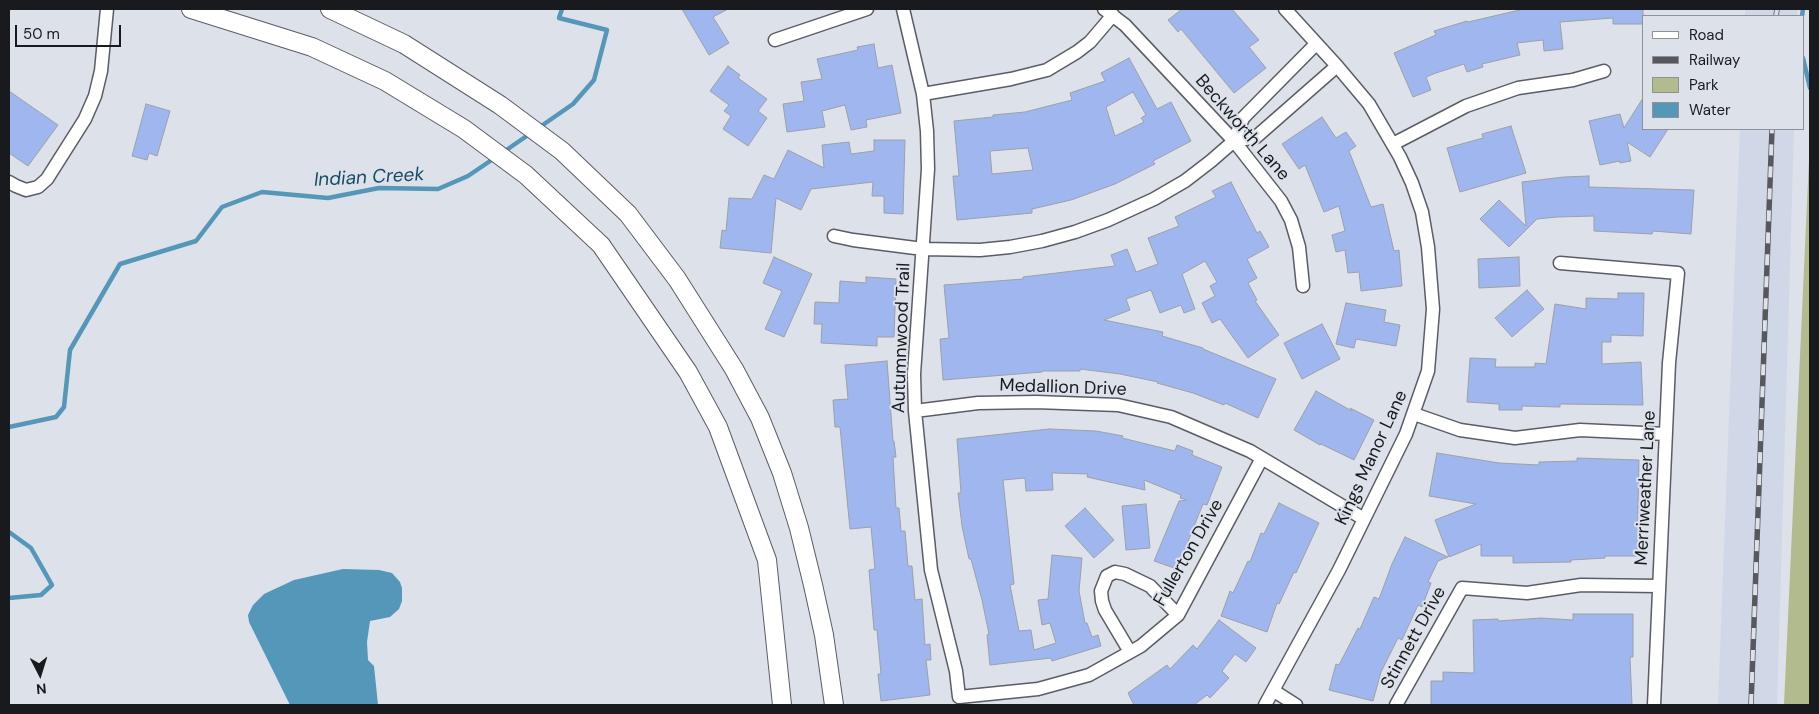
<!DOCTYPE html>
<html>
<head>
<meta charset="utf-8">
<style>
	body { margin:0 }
	#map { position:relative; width:1819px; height:714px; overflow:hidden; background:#dde1e9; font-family:"DM Sans",sans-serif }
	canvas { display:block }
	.frame { position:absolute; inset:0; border:10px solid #181a1d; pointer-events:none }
	.legend { position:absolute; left:1642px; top:15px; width:162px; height:115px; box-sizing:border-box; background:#dde1e9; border:1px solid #8e9197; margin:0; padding:6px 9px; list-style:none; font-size:15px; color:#181a1d }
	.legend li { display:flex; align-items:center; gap:10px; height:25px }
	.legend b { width:25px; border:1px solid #8e9197 }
	.north { position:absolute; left:15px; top:649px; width:50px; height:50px; -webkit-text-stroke:4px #dde1e9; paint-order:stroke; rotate:175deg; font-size:14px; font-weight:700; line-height:20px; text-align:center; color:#181a1d }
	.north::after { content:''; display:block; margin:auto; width:18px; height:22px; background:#181a1d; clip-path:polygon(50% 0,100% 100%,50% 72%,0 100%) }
	.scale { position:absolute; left:15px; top:25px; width:106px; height:22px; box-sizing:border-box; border:2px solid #181a1d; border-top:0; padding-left:6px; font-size:15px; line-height:18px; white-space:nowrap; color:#181a1d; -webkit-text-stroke:4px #dde1e9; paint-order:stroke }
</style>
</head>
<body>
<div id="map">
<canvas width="1819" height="714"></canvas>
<div class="frame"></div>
<ul class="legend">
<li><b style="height:6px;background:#fff"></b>Road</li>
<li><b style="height:6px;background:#56585d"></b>Railway</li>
<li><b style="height:14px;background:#b1bb8d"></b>Park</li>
<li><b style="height:14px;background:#5497b8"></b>Water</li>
</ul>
<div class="north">N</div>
<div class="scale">50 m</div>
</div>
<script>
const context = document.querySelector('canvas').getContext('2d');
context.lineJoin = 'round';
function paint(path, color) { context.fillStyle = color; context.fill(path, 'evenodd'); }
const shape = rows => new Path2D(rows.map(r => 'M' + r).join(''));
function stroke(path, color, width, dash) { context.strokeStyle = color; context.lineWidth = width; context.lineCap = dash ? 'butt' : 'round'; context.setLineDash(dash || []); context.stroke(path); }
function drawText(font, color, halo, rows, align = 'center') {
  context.font = font + ' "DM Sans",sans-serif'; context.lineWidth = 4; context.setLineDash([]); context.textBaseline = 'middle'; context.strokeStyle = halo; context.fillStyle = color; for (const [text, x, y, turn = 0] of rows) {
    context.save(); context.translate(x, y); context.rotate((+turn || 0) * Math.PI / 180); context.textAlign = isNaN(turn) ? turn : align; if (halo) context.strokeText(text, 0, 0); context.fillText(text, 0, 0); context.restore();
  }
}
paint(shape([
	[1745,9,1797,9,1797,16,1745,16],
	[1740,129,1794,129,1777,705,1718,705]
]), '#d0d7e6');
paint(shape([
	[1810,138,1810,705,1784,705]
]), '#b1bb8d');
paint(shape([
	[343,569,379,570,392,573,400,582,402,588,402,601,399,609,390,617,370,621,367,642,368,660,374,666,378,705,290,705,249,622,248,615,253,605,264,594,294,580]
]), '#5497b8');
stroke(shape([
	[1802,16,1803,9],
	[1803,58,1810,88],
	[537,129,573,104,594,80,607,30,559,18,562,9],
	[502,153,531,133],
	[9,427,56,417,64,407,70,350,120,264,196,241,222,207,262,192,328,198,379,188,438,189,468,176,496,157],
	[9,532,31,548,52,585,41,595,9,598]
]), '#5497b8', 4.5);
const building = shape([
	[682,9,728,9,713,17,729,43,709,55,682,9],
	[1182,9,1232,9,1259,40,1249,47,1266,68,1234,93,1181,29,1178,32,1168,20,1182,9],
	[1524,9,1643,9,1643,24,1613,24,1613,18,1560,22,1563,49,1544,51,1543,40,1517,43,1520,55,1482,64,1483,67,1467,72,1464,64,1436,73,1426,77,1431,90,1413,97,1394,53,1436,35,1434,31,1467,21,1468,22,1524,9],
	[874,44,878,68,892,65,901,113,866,120,867,127,851,130,845,105,822,111,825,127,787,132,783,104,804,101,801,82,822,79,817,59,858,50,857,47,874,44],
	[1129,58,1157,109,1171,102,1191,141,1153,161,1155,164,1115,184,1071,200,1032,209,1032,213,957,220,953,176,959,176,954,121,993,117,993,115,1025,112,1072,100,1070,93,1105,81,1101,73,1129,58],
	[1133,92,1146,115,1141,118,1144,122,1115,136,1106,107,1133,92],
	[1028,148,1033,170,992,174,990,151,1028,148],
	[728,66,740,75,738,78,767,99,758,111,767,118,748,146,723,129,731,116,724,111,729,105,710,91,728,66],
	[9,91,58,125,28,166,9,153,9,91],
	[1643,98,1643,129,1668,129,1650,157,1627,142,1631,161,1620,163,1620,161,1600,165,1589,121,1620,114,1624,128,1643,98],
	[146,104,170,111,157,156,149,153,147,160,132,156,146,104],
	[1322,117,1336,138,1346,132,1356,146,1349,151,1371,207,1383,204,1394,251,1399,250,1402,286,1361,291,1359,272,1348,273,1345,250,1336,252,1332,235,1345,231,1339,206,1324,212,1305,165,1299,169,1282,144,1322,117],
	[1511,126,1526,173,1460,192,1447,148,1483,138,1482,134,1511,126],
	[874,140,905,140,903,214,884,213,884,196,872,196,873,182,811,189,801,210,776,198,771,253,720,248,722,230,726,231,729,198,752,199,764,175,774,179,788,150,824,168,822,145,849,142,851,154,874,151,874,140],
	[1589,176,1589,187,1694,190,1691,234,1653,231,1652,234,1594,231,1594,216,1557,217,1537,219,1509,247,1480,219,1499,200,1526,226,1522,182,1564,177,1589,176],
	[1231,182,1257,233,1260,231,1269,247,1247,259,1257,278,1248,283,1257,300,1255,301,1279,335,1248,358,1220,319,1212,323,1202,303,1215,296,1210,286,1217,282,1205,261,1182,274,1195,309,1184,313,1181,305,1160,313,1151,290,1126,299,1130,310,1104,320,1163,332,1162,336,1203,348,1203,349,1276,379,1258,418,1225,403,1224,405,1193,393,1157,383,1158,382,1120,374,1080,369,1080,371,1042,371,1042,372,943,380,940,339,949,338,944,285,1023,279,1023,277,1115,266,1111,255,1127,249,1136,272,1158,264,1148,238,1179,226,1175,217,1216,197,1212,191,1231,182],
	[774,257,812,274,784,337,765,329,782,291,763,283,774,257],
	[1519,257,1520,286,1479,288,1478,259,1519,257],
	[866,277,896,279,894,337,877,337,877,346,821,343,822,324,814,324,815,302,839,303,840,281,866,283,866,277],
	[1527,290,1544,309,1512,337,1495,318,1527,290],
	[1618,293,1644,293,1643,336,1611,335,1611,342,1602,342,1602,364,1641,362,1643,405,1560,404,1560,407,1522,406,1522,410,1499,410,1499,404,1467,402,1470,358,1496,359,1495,367,1535,367,1535,363,1546,364,1555,304,1586,309,1586,298,1618,299,1618,293],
	[1346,303,1386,310,1384,322,1400,325,1396,346,1356,339,1354,348,1336,344,1346,303],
	[1322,324,1340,359,1302,379,1284,343,1322,324],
	[887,361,893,441,894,441,896,457,893,457,896,508,899,508,901,531,905,531,908,566,912,566,915,600,922,599,925,645,930,644,931,660,926,660,930,695,881,701,878,674,881,674,877,630,874,630,869,570,875,569,871,527,850,529,840,427,835,427,833,400,848,399,845,365,887,361],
	[1316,391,1352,411,1350,408,1374,420,1354,460,1321,444,1320,445,1294,430,1316,391],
	[1049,429,1096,431,1123,436,1122,438,1175,451,1177,445,1193,451,1192,455,1222,467,1207,505,1203,504,1177,569,1154,561,1179,501,1187,500,1180,498,1181,495,1144,480,1145,490,1087,477,1088,474,1052,473,1053,490,1026,491,1025,478,1003,480,1014,584,1010,585,1019,631,1031,630,1034,650,1056,643,1050,623,1042,625,1038,600,1048,599,1052,555,1082,558,1079,591,1085,623,1087,623,1092,637,1098,635,1101,646,1052,661,1051,658,990,665,987,635,989,634,982,600,971,559,969,559,962,526,958,493,961,493,957,439,1049,429],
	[1437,453,1499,463,1539,465,1539,462,1577,461,1577,458,1639,460,1637,556,1605,556,1605,558,1571,560,1571,562,1513,563,1513,556,1481,556,1481,544,1449,557,1435,520,1476,504,1429,496,1437,453],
	[1279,503,1319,523,1296,573,1294,572,1279,604,1277,603,1267,632,1221,616,1230,591,1233,593,1248,561,1250,562,1261,533,1264,534,1279,503],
	[1146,504,1150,548,1126,550,1122,506,1146,504],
	[1085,508,1114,540,1094,558,1065,526,1085,508],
	[1405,537,1448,557,1438,561,1428,582,1431,583,1422,607,1418,605,1402,640,1398,638,1381,672,1373,701,1329,690,1336,664,1339,665,1358,628,1360,629,1374,597,1379,599,1392,564,1405,537],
	[1573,614,1633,614,1633,657,1630,657,1632,705,1431,705,1431,681,1443,681,1443,672,1474,673,1473,620,1498,619,1498,621,1541,618,1573,620,1573,614],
	[1219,620,1256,648,1246,662,1235,654,1222,671,1229,678,1210,698,1207,695,1194,705,1134,705,1128,693,1167,665,1170,669,1193,645,1197,649,1219,620]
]);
paint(building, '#9fb7ee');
stroke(building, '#9ca0a8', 1);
const street = shape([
	[903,9,923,94,927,131,928,169,914,374,915,411,931,570,956,671,959,697,1038,689,1089,675,1141,646,1178,615,1262,458],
	[1104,9,1125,25,1234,141,1281,201,1291,220,1299,247,1303,286],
	[775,40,867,9],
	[923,94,1011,79,1047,70,1077,52,1090,42,1113,15],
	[1234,141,1256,137,1337,66],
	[1393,144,1466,106,1518,88,1573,80,1604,71],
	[9,182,16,186,26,190,38,187,47,179,85,119,95,96,101,71,107,9],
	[834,236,853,240,923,249,980,250,1010,247,1042,241,1075,232,1108,220,1154,199,1185,181,1211,161,1234,141,1243,118,1316,44],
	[1560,263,1678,273,1669,363,1654,705],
	[915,411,978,403,1036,402,1118,405,1171,417,1250,451,1364,519],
	[1414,414,1460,430,1515,438,1580,430,1666,434],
	[1130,652,1105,610,1102,601,1101,591,1107,576,1115,572,1125,574,1150,586,1178,615],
	[1274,691,1296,705],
	[1265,705,1339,570,1406,434,1428,371,1433,309,1428,247,1422,212,1412,183,1400,157,1369,104,1337,66,1285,9],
	[1396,705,1462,588,1527,593,1581,585,1659,586]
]);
const secondary = shape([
	[191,9,312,47,385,81,464,129,526,175,601,245,688,372,718,427,767,560,782,705],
	[330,9,404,44,500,105,562,151,628,214,677,279,734,369,760,418,782,473,799,528,813,585,824,635,834,705]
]);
stroke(street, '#5a5d65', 15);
stroke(secondary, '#5a5d65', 20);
stroke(street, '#fff', 12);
stroke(secondary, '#fff', 18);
const rail = shape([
	[1776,16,1777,9],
	[1751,705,1772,129]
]);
stroke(rail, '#56585d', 5.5);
stroke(rail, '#dde1e9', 4, [11]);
drawText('18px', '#181a1d', '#dde1e9', [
	["Beckworth Lane",1242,128,49],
	["Autumnwood Trail",902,338,-88],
	["Medallion Drive",1063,388,2],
	["Kings Manor Lane",1372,458,-65],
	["Merriweather Lane",1646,488,-87],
	["Fullerton Drive",1189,553,-60],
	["Stinnett Drive",1414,638,-61]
]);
drawText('italic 19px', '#154c64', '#dde1e9', [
	["Indian Creek",369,178,-3]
]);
</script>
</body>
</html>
